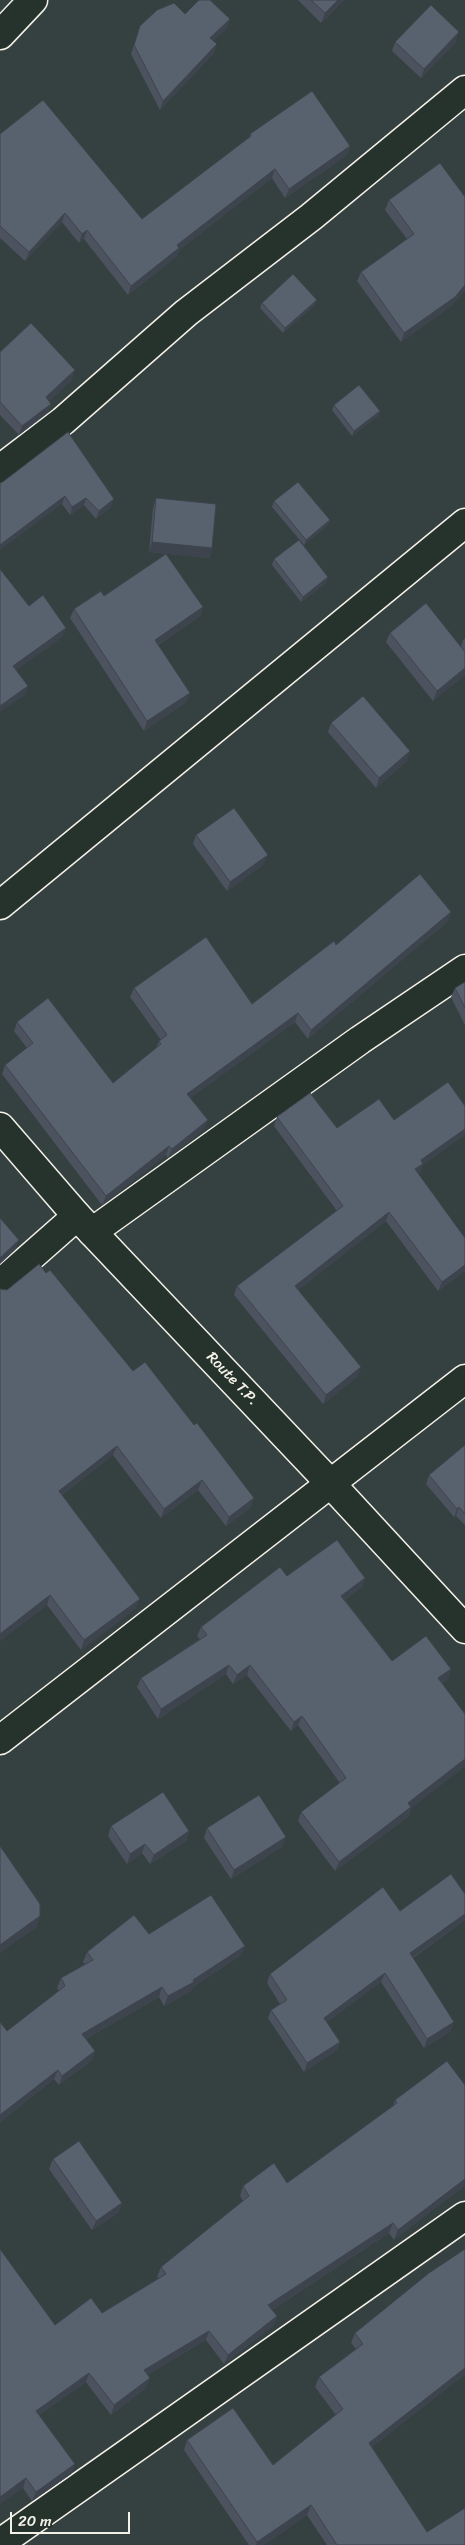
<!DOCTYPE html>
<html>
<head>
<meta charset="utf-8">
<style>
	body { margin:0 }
	#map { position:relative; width:465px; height:2545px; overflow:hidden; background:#354140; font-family:Sriracha,sans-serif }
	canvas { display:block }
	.scale { position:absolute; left:10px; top:2512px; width:120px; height:22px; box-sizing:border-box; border:2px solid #f4f1e8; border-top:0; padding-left:6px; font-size:15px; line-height:18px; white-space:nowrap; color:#f4f1e8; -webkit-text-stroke:4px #26332d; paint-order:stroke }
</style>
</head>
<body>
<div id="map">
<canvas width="465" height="2545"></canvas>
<div class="scale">20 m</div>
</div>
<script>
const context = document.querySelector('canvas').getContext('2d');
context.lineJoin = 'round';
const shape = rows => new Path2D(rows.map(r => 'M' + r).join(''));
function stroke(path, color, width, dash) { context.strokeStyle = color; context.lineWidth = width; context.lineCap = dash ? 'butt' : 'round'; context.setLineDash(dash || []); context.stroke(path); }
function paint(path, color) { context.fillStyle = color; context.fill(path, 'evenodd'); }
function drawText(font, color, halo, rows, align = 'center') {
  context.font = font + ' Sriracha,sans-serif'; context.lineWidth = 4.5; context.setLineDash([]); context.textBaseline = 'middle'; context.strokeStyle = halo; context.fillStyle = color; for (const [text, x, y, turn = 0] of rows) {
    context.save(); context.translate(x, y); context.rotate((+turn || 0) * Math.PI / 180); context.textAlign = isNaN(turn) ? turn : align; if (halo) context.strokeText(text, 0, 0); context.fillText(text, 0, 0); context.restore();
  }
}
const minor = shape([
	[0,35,33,0],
	[0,469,63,421,186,313,311,217,465,90],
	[0,905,465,523],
	[92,1232,360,1040,465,969],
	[0,1284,77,1216],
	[0,1740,465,1379],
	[0,2543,465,2216]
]);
const tertiary = shape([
	[0,1127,77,1216,330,1483,465,1629]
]);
stroke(minor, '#f4f1e8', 31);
stroke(tertiary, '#f4f1e8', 31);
stroke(minor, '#26332d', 28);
stroke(tertiary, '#26332d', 28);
paint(shape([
	[298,0,344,0,321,23],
	[185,14,230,19,227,28,213,41,214,53,160,110,131,54,140,26],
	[395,42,456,42,421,78,392,51],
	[0,134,142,219,249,138,250,134,350,146,347,155,285,198,272,178,179,250,176,257,128,295,84,239,79,243,62,222,25,261,0,238],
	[465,197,465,290,451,306,401,342,357,281,361,272,407,239,385,210,389,200],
	[262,303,315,305,283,333,260,308],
	[0,352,72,380,49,401,51,404,47,413,19,435,0,415],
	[334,405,380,411,378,416,352,436,332,410],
	[68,432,111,507,96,519,84,505,70,515,62,504],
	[156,498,212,548,209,558,149,552,153,508],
	[274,501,330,520,328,525,304,545,272,507],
	[274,559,326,583,301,602,272,565],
	[104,596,203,607,200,616,158,645,190,693,186,702,144,731,70,618,74,609],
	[390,633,461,646,463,640,465,638,465,675,433,701,386,642],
	[331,723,407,761,376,788,328,732],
	[196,835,264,864,227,891,193,844],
	[448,921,308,1039,295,1022,190,1098,204,1129,168,1158,166,1155,102,1205,2,1074,5,1065,27,1048,14,1031,17,1022,113,1083,156,1048,159,1041,161,1040,130,997,134,988,252,1004,336,945],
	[465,982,465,1025,451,997,455,988],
	[277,1117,337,1128,423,1165,420,1172,418,1174,465,1238,465,1271,438,1291,386,1221,298,1290,358,1376,323,1404,234,1295,237,1286,337,1211,274,1126],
	[0,1289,133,1371,194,1425,254,1498,250,1508,226,1526,198,1490,161,1518,113,1455,62,1495,136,1608,81,1650,47,1605,0,1641],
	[465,1445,465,1525,456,1516,454,1517,426,1484,429,1475],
	[287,1576,365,1578,362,1587,345,1600,392,1661,451,1669,448,1678,442,1683,465,1714,465,1766,411,1808,408,1817,335,1871,298,1821,301,1812,340,1783,298,1725,291,1731,247,1675,233,1684,226,1674,158,1719,137,1687,141,1678,200,1639,197,1636,201,1627],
	[111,1826,189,1831,186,1841,150,1864,142,1853,127,1864,108,1836],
	[207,1828,283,1846,231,1879,204,1838],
	[465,1894,465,1920,413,1958,451,2031,424,2048,381,1982,327,2022,340,2042,337,2050,304,2072,268,2018,271,2010,280,2004,267,1983,270,1974,400,1911],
	[149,1934,245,1946,241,1955,192,1988,191,1991,164,2006,159,1997,86,2039,95,2051,92,2060,59,2085,54,2079,0,2122,0,2022,7,2031,59,1991,57,1988,61,1978,85,1964,83,1962,87,1952],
	[465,2085,394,2240,389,2233,272,2310,277,2316,273,2326,224,2364,206,2340,147,2375,146,2388,111,2415,86,2382,39,2415,71,2474,32,2501,23,2488,55,2325,102,2313,159,2278,157,2277,161,2267,243,2201,240,2196,243,2186,287,2183,393,2106,395,2100],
	[53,2159,119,2212,92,2230,49,2169],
	[355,2333,465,2374,372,2447,427,2532,465,2545,327,2545,307,2515,264,2545,249,2545,184,2450,187,2440,273,2465,336,2415,315,2387,319,2377,356,2349,351,2343]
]), '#4c535f');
paint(shape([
	[338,0,344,0,321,23,325,13],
	[230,19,227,28,207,47,210,38],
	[459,32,456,42,421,78,424,69],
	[217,44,214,53,160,110,163,101],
	[350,146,347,155,285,198,289,189],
	[275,169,272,178,179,250,176,257,128,295,131,286,177,245],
	[65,213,62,222,25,261,29,252],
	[87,230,84,239,79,243,82,234],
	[465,285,465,290,451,306,401,342,404,333],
	[317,300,315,305,283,333,285,328],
	[75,370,72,380,43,407,46,397],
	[51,404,47,413,19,435,22,426],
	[380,411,378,416,352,436,354,431],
	[65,496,62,504,0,550,0,545],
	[86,498,84,505,70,515,72,507],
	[114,499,111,507,96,519,99,511],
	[330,520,328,525,304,545,306,540],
	[152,542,212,548,209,558,149,552],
	[328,577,326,583,301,602,303,597],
	[203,607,200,616,151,649,155,640],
	[66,628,63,637,10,675,13,666],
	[465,668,465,675,433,701,437,691],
	[28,686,25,695,0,712,0,706],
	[190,693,186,702,144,731,147,721],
	[410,751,407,761,376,788,379,778],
	[268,855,264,864,227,891,230,882],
	[451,912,448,921,308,1039,311,1030],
	[298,1013,295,1022,183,1103,187,1094],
	[208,1120,204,1129,168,1158,172,1149],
	[465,1129,465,1135,423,1165,420,1172,411,1178,415,1169,421,1160],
	[169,1146,166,1155,102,1205,106,1196],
	[389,1212,386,1221,292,1295,295,1286],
	[19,1240,15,1250,0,1264,0,1258],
	[465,1265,465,1271,438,1291,442,1282],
	[361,1367,358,1376,323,1404,326,1395],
	[117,1446,113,1455,55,1500,59,1491],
	[202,1480,198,1490,161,1518,164,1509],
	[254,1498,250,1508,226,1526,229,1517],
	[459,1507,456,1516,454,1517,457,1509],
	[365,1578,362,1587,338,1605,341,1596],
	[50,1595,47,1605,0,1641,0,1634],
	[140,1599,136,1608,81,1650,84,1640],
	[229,1665,226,1674,158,1719,161,1709],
	[250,1665,247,1675,233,1684,237,1675],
	[451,1669,448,1678,435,1688,438,1678],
	[302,1716,298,1725,291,1731,294,1722],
	[465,1759,465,1766,411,1808,408,1817,335,1871,339,1862,408,1803],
	[189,1831,186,1841,150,1864,154,1855],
	[286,1837,283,1846,231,1879,234,1870],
	[145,1844,142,1853,127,1864,130,1854],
	[465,1914,465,1920,406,1962,410,1953],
	[40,1916,36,1928,0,1953,0,1945],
	[245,1946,241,1955,192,1988,191,1991,164,2006,168,1996],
	[385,1973,381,1982,321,2027,324,2018],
	[162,1987,159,1997,79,2043,82,2034],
	[454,2022,451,2031,424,2048,427,2039],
	[340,2042,337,2050,304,2072,307,2063],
	[95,2051,92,2060,59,2085,62,2076],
	[58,2070,54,2079,0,2122,0,2115],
	[465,2179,465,2186,394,2240,398,2230],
	[122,2203,119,2212,92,2230,96,2221],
	[393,2223,389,2233,264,2315,268,2305],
	[277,2316,273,2326,224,2364,228,2355],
	[209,2331,206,2340,140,2380,144,2370],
	[465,2368,465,2374,366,2452,369,2443],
	[89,2373,86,2382,32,2420,36,2411],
	[150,2378,146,2388,111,2415,114,2405],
	[75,2464,71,2474,32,2501,36,2492],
	[26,2478,23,2488,0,2504,0,2497],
	[311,2505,307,2515,264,2545,256,2545,257,2542]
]), '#3e444d');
const building = shape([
	[199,0,210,0,230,19,210,38,217,44,163,101,134,45,140,26,157,10,174,3,185,14,199,0],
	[311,0,338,0,325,13,311,0],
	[431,5,459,32,424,69,395,42,431,5],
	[312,91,350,146,289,189,275,169,177,245,179,248,131,286,87,230,82,234,65,213,29,252,0,226,0,134,43,100,142,219,251,136,250,134,312,91],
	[440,163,465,197,465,285,455,297,404,333,361,272,414,234,389,200,440,163],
	[293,274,317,300,285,328,262,303,293,274],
	[31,323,75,370,46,397,51,404,22,426,0,402,0,352,31,323],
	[359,385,380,411,354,431,334,405,359,385],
	[68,432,114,499,99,511,86,498,72,507,65,496,0,545,0,484,68,432],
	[298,482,330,520,306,540,274,501,298,482],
	[156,498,216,504,212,548,152,542,156,498],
	[299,540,328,577,303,597,274,559,299,540],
	[166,554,203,607,155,640,190,693,147,721,74,609,101,591,104,596,166,554],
	[0,569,29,606,43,595,66,628,13,666,28,686,0,706,0,569],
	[426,603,465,652,465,668,437,691,390,633,426,603],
	[363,696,410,751,379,778,331,723,363,696],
	[234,808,268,855,230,882,196,835,234,808],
	[420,874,451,912,311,1030,298,1013,187,1094,208,1120,172,1149,169,1146,106,1196,5,1065,33,1043,17,1022,48,998,113,1083,161,1044,159,1041,167,1035,134,988,206,937,252,1004,334,941,336,945,420,874],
	[465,982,465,1008,455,988,465,982],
	[448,1082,465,1106,465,1129,421,1160,423,1164,415,1169,465,1238,465,1265,442,1282,389,1212,295,1286,361,1367,326,1395,237,1286,343,1206,277,1117,310,1093,337,1128,379,1099,394,1120,448,1082],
	[0,1218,19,1240,0,1258,0,1218],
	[39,1264,46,1273,50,1270,133,1371,145,1362,194,1425,197,1423,254,1498,229,1517,202,1480,164,1509,117,1446,59,1491,140,1599,84,1640,50,1595,0,1634,0,1289,7,1290,39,1264],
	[465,1445,465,1514,459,1507,457,1509,429,1475,465,1445],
	[337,1540,365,1578,341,1596,392,1661,426,1636,451,1669,438,1678,465,1714,465,1759,408,1803,411,1807,339,1862,301,1812,346,1778,302,1716,294,1722,250,1665,237,1675,229,1665,161,1709,141,1678,207,1635,201,1627,280,1567,287,1576,337,1540],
	[163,1792,189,1831,154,1855,145,1844,130,1854,111,1826,163,1792],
	[259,1795,286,1837,234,1870,207,1828,259,1795],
	[0,1846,40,1904,40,1916,0,1945,0,1846],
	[451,1874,465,1894,465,1914,410,1953,454,2022,427,2039,385,1973,324,2018,340,2042,307,2063,271,2010,287,2000,270,1974,383,1887,400,1911,451,1874],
	[211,1895,245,1946,193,1980,194,1982,168,1996,162,1987,82,2034,95,2051,62,2076,58,2070,0,2115,0,2022,7,2031,65,1986,61,1978,93,1960,87,1952,134,1915,149,1934,211,1895],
	[447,2061,465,2085,465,2179,398,2230,393,2223,268,2305,277,2316,228,2355,209,2331,144,2370,150,2378,114,2405,89,2373,36,2411,75,2464,36,2492,26,2478,0,2497,0,2249,55,2325,91,2298,102,2313,166,2274,161,2267,249,2196,243,2186,274,2163,287,2183,397,2103,395,2100,447,2061],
	[79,2141,122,2203,96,2221,53,2159,79,2141],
	[465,2249,465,2368,369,2443,427,2532,465,2508,465,2545,337,2545,311,2505,257,2542,187,2440,233,2408,273,2465,343,2409,319,2377,363,2344,355,2333,429,2273,465,2249]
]);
paint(building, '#58616e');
stroke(building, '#3e444d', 1);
drawText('15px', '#f4f1e8', '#26332d', [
	["Route T.P.",232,1379,46]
]);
</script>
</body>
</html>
